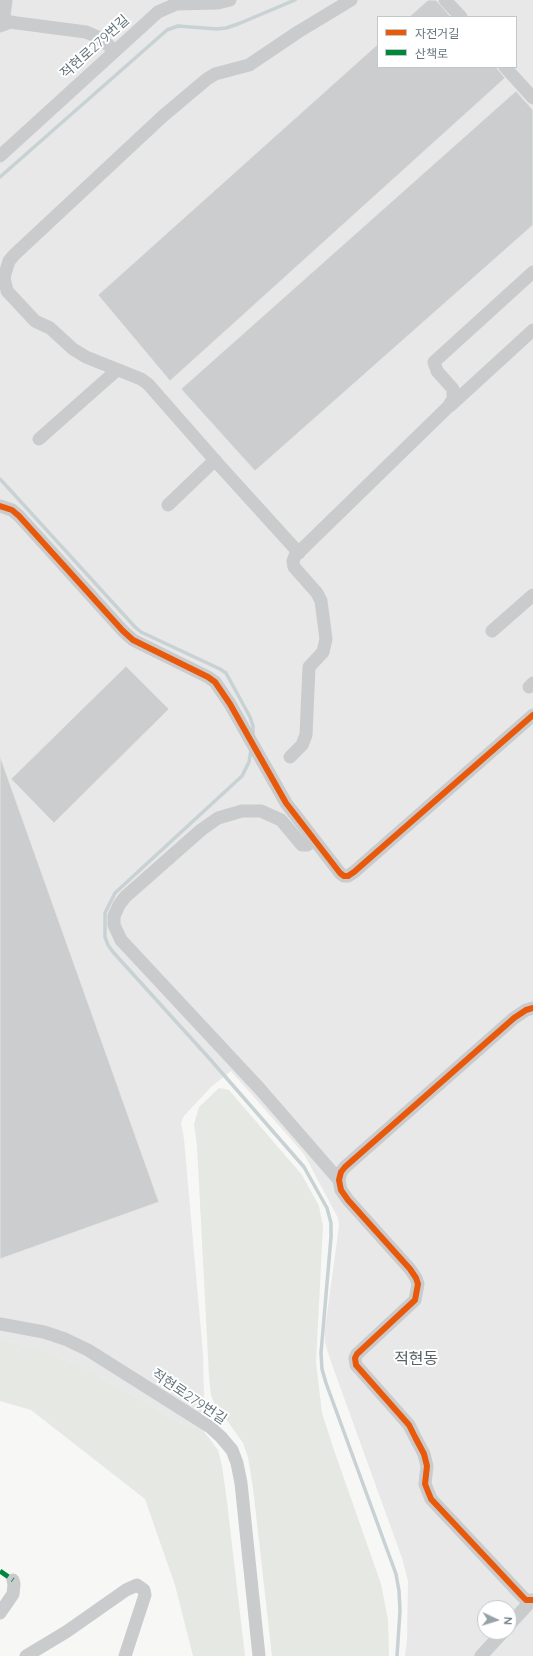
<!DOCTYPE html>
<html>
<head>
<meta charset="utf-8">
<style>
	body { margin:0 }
	#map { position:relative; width:533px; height:1656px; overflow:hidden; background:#f7f7f6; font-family:Quicksand,"Noto Sans KR",sans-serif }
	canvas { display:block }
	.legend { position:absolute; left:377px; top:16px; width:140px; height:52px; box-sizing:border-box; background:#fff; border:1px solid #c1c8cb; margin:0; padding:5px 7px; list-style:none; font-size:12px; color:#65757d }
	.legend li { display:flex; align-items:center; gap:8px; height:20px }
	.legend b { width:20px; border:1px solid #c1c8cb }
	.north { position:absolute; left:477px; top:1600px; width:40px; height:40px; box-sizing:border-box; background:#fff; border:1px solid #c1c8cb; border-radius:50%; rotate:94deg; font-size:11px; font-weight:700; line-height:16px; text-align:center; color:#65757d }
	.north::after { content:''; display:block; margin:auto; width:14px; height:18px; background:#98a2a7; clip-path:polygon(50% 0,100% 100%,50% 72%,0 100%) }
</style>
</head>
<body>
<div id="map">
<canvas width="533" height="1656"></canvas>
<ul class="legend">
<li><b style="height:5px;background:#e8590c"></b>자전거길</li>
<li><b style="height:5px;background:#00873e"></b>산책로</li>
</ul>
<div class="north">N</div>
</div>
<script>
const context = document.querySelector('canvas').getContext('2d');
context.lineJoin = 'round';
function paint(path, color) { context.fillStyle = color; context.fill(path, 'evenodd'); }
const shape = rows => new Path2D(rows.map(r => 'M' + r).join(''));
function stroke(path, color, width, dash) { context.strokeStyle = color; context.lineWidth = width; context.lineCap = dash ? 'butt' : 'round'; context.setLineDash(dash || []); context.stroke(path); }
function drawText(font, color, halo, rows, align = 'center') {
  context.font = font + ' Quicksand,"Noto Sans KR",sans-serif'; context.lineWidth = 4; context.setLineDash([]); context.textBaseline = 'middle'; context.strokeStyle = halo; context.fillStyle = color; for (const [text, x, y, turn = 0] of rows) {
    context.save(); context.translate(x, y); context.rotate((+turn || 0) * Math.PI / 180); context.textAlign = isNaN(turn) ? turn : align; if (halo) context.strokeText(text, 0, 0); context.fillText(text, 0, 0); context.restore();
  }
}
paint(shape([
	[0,0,533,0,533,1656,405,1656,407,1640,408,1581,402,1558,330,1359,325,1342,325,1329,339,1226,338,1218,304,1154,231,1071,211,1087,184,1116,181,1123,184,1139,203,1354,204,1396,199,1425,193,1428,183,1424,83,1367,41,1349,0,1339],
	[378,17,516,17,516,67,378,67],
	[485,1608,509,1608,509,1632,485,1632]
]), '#e7e8e7');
paint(shape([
	[219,1088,229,1090,302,1175,319,1206,323,1226,316,1362,322,1413,334,1450,381,1584,388,1620,389,1656,272,1656,253,1488,248,1457,243,1443,226,1419,216,1408,211,1395,209,1377,197,1145,194,1124,199,1107],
	[0,1339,41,1349,83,1367,183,1424,193,1428,199,1425,218,1450,222,1466,227,1502,245,1656,193,1656,175,1585,145,1499,31,1410,0,1401]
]), '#e6e8e4');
stroke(shape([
	[0,177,167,30,178,26,217,29,226,28,238,24,295,0],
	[0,479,135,627,141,632,220,669,226,673,250,717,253,726,253,736],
	[251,750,249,762,242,776,115,893,105,913,105,937,108,945,113,952,209,1058,304,1167,327,1208,331,1223,331,1237,321,1353,322,1369,326,1383,396,1574,399,1591,400,1611,397,1656]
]), '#c8d1d3', 3.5);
const building = shape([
	[428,0,436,0,451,17,409,17,428,0],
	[378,44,378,67,496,67,505,78,170,381,98,295,378,44],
	[516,91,533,110,533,225,255,471,181,389,516,91],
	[126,666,169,709,54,823,11,779,126,666],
	[0,756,159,1202,0,1259,0,756]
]);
paint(building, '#cccdce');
stroke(building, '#e6e6e6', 1);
stroke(shape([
	[445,0,461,17],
	[3,24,6,0],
	[0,26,11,22,17,23,86,32,100,38,115,51],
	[505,67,533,98],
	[0,156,158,12,176,4,218,3,230,0],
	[450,406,533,330],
	[39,439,117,370],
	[168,505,215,460],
	[0,506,12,510,19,516,123,631,133,640,208,677,215,682,230,704,286,803,340,873,344,876,348,876,354,872,533,715],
	[299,553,220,466,148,384,141,379,86,357,73,349,50,328,35,321,7,291,4,277,9,261,14,255,163,116,207,79,215,74,249,65,298,32,351,0],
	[492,631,533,595],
	[529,687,533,683],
	[290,757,302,745,306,735,309,667,323,652,326,639,321,601,317,593,294,567,293,561,295,556,448,407,453,399,453,389,437,371,434,362,533,272],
	[314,839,307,845,302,845,281,820,261,811,242,811,218,818,201,830,125,897,119,905,114,916,114,925,121,940,259,1088,339,1180],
	[533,1008,526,1010,514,1018,345,1167,341,1172,339,1180,341,1190,348,1200,410,1269,416,1278,418,1284,415,1300,357,1354,355,1358,356,1365,409,1425,415,1437,424,1454,427,1466,425,1484,431,1499,522,1596,526,1600,533,1600],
	[0,1324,44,1332,65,1339,88,1350,210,1427,221,1437,232,1450,237,1463,241,1483,259,1656],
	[0,1613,13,1594,14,1584,13,1580],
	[509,1625,531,1601],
	[26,1656,66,1632,126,1590,137,1585,144,1590,145,1595,125,1656],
	[481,1656,503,1632]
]), '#c9cbcc', 13);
stroke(shape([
	[0,1571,13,1580]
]), '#00873e', 5, [10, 5]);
stroke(shape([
	[0,506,12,510,19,516,123,631,133,640,208,677,215,682,230,704,286,803,340,873,344,876,348,876,354,872,533,715],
	[533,1008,526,1010,514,1018,345,1167,341,1172,339,1180,341,1190,348,1200,410,1269,416,1278,418,1284,415,1300,357,1354,355,1358,356,1365,409,1425,415,1437,424,1454,427,1466,425,1484,431,1499,522,1596,526,1600,533,1600]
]), '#e8590c', 6);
drawText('14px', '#65757d', '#fff', [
	["적현로279번길",95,47,-42],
	["적현로279번길",189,1397,34]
]);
drawText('16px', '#576269', '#fff', [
	["적현동",416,1359]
]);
</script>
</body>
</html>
